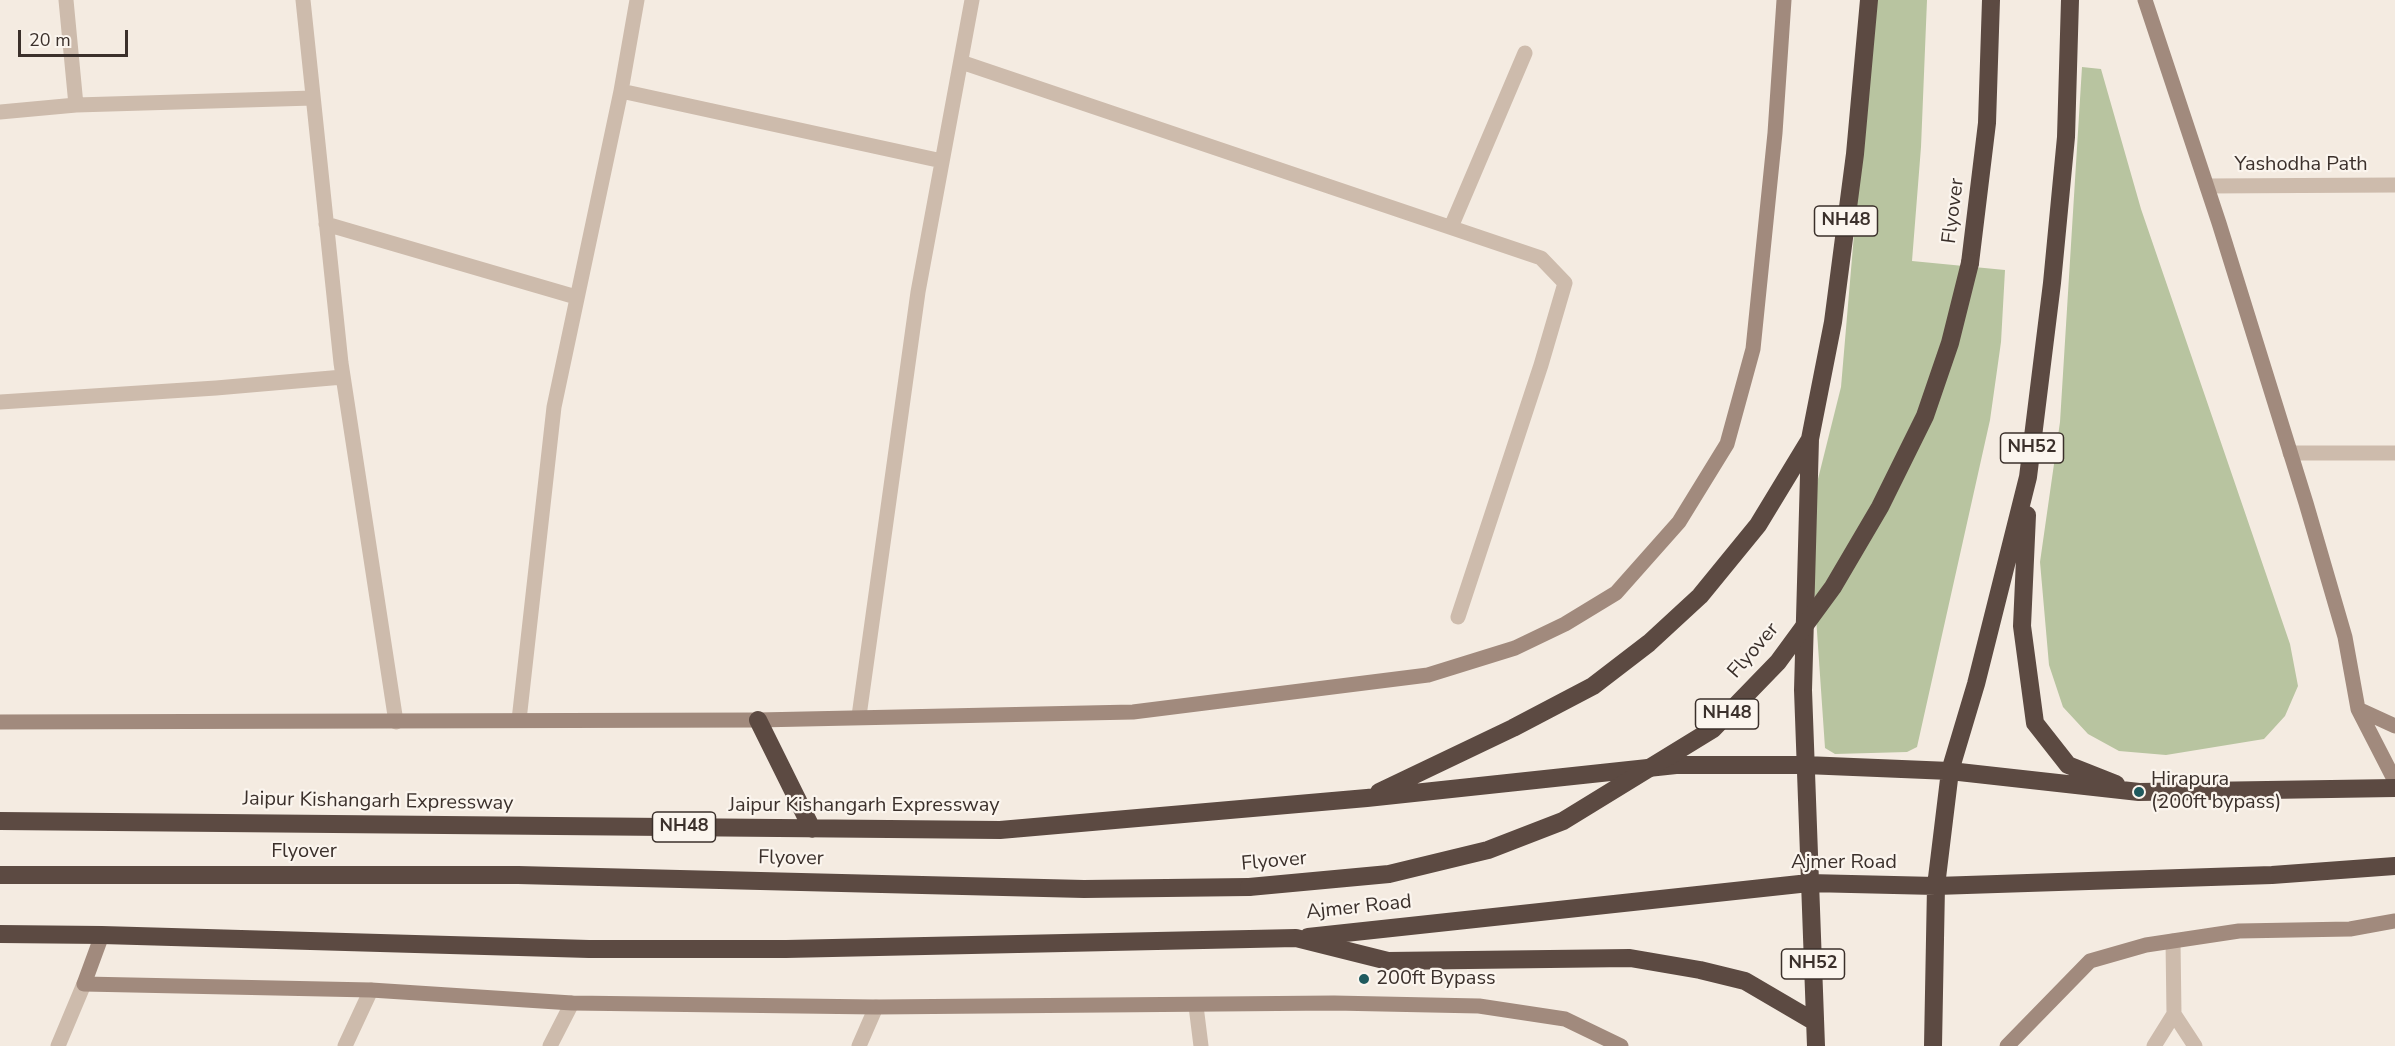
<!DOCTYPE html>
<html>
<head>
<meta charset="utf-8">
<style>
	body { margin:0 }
	#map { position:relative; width:2395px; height:1046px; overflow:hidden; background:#f4ebe1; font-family:"Nunito Sans",sans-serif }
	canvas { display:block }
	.scale { position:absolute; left:18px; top:30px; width:110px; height:27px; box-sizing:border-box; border:3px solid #3b302b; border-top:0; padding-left:8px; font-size:18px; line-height:21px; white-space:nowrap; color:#3b302b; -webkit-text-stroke:4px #fbf5ee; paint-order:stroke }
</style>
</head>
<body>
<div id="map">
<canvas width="2395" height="1046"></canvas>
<div class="scale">20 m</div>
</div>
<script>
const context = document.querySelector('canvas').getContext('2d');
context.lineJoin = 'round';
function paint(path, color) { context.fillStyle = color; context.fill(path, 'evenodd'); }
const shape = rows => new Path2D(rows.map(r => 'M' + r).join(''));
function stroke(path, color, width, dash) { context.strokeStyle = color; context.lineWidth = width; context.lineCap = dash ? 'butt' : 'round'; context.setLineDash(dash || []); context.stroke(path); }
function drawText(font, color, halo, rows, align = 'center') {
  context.font = font + ' "Nunito Sans",sans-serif'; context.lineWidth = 4.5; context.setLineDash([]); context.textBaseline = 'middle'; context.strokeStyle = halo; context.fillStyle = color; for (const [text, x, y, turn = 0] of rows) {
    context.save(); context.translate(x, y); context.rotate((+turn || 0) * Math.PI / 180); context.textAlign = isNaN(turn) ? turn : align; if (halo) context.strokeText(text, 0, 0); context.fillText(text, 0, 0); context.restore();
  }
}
paint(shape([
	[1874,0,1927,0,1921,147,1912,261,2005,270,2001,342,1990,420,1917,747,1907,752,1835,754,1825,748,1809,515,1841,387],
	[2082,67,2101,69,2141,209,2290,644,2298,686,2285,716,2264,739,2166,755,2119,751,2088,734,2063,707,2049,665,2040,562,2060,422]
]), '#b8c4a0');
stroke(shape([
	[2173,941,2174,1014,2195,1046],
	[2154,1046,2174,1014]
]), '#cdbbac', 15);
stroke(shape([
	[66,0,76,105,313,98],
	[303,0,341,363,396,722],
	[961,62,1541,258,1565,283,1541,365,1458,617],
	[621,91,942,161],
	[0,112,76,105],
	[2207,186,2395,185],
	[326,224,576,297],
	[1451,227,1525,53],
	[0,402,216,388,343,377],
	[2290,453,2395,453],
	[859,716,918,292,972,0],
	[519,720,554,407,621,91,637,0],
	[1196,1006,1201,1046],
	[58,1046,84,984],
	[345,1046,371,990],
	[550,1046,572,1003],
	[859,1046,876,1007]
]), '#cdbbac', 15);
stroke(shape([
	[2145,0,2219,223,2306,503,2345,637,2358,709,2395,781],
	[2358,709,2395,726],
	[0,722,758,720,1133,712,1428,675,1515,648,1565,624,1616,593,1679,522,1727,444,1753,349,1775,133,1784,0],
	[102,935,84,984,371,990,572,1003,876,1007,1334,1003,1479,1006,1565,1019,1621,1046],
	[2007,1046,2090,961,2146,945,2239,931,2350,929,2395,921]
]), '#a18a7d', 15);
stroke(shape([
	[1970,263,1987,123,1991,0],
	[2027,515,2022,626,2035,723,2068,765,2116,784],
	[758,720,812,829],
	[1379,792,1513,728,1593,686,1649,643,1700,596,1758,525,1809,441],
	[0,821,1000,830,1367,798,1676,765,1805,765,1950,771,2139,792,2395,788],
	[0,875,518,875,1084,889,1249,887],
	[0,934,102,935,589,949,786,949,1296,938,1388,961,1630,958,1700,970,1745,981,1815,1022],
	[1308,937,1809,883,1936,886,2272,875,2395,866],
	[1816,1046,1803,690,1810,439,1833,322,1855,154,1869,0],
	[1933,1046,1936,886,1950,771,1976,684,2028,477,2052,283,2066,137,2070,0]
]), '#5c4a42', 18);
stroke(shape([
	[1249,887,1389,874,1488,850,1563,821,1713,729,1778,662,1833,587,1880,507,1925,416,1950,343,1970,263]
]), '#5c4a42', 18);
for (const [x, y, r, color] of [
	[2139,792,6,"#1f5a5e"],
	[1364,979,6,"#1f5a5e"]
]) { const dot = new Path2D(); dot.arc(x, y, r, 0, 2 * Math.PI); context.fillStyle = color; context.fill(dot); stroke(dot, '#fbf5ee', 2); }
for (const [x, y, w] of [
	[1846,221,63],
	[2032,448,63],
	[1727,714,63],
	[684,827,63],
	[1813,964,63]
]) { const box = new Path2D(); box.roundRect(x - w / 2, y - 15, w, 30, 4.5); context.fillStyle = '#fbf5ee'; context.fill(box); stroke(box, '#3b302b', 1.5); }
drawText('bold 18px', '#3b302b', null, [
	["NH48",1846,221],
	["NH52",2032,448],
	["NH48",1727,714],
	["NH48",684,827],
	["NH52",1813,964]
]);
drawText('20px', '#3b302b', '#fbf5ee', [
	["Yashodha Path",2301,165],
	["Flyover",1954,211,-83],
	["Flyover",1754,651,-49],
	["Jaipur Kishangarh Expressway",378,802,1],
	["Jaipur Kishangarh Expressway",864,806],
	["Flyover",304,852],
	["Flyover",791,859,1],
	["Flyover",1274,862,-5],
	["Ajmer Road",1844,863],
	["Ajmer Road",1359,908,-6]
]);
drawText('20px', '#3b302b', '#fbf5ee', [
	["Hirapura",2151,780],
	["(200ft bypass)",2151,803],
	["200ft Bypass",1376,979]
], 'left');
</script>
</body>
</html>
